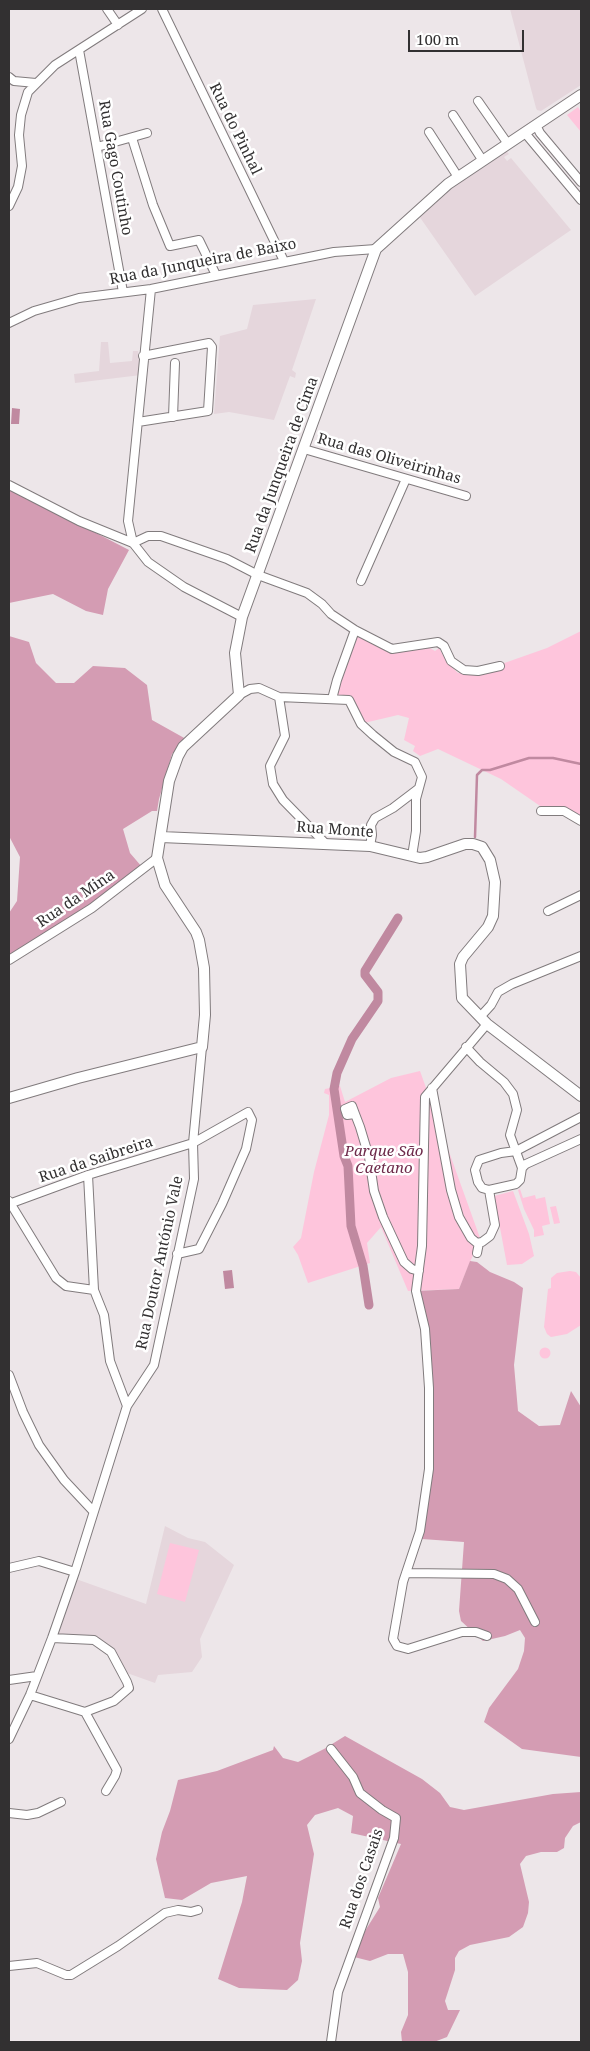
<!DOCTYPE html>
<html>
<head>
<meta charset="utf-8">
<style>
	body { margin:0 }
	#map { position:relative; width:590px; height:2051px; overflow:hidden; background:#ede6e9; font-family:"Noto Serif",serif }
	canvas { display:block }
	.frame { position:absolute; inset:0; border:10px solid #323031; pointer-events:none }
	.scale { position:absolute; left:408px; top:30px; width:116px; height:22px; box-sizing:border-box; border:2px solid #323031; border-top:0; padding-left:6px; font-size:15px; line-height:18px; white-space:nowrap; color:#323031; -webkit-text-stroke:4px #fff; paint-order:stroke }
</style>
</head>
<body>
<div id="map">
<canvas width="590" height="2051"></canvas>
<div class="frame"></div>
<div class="scale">100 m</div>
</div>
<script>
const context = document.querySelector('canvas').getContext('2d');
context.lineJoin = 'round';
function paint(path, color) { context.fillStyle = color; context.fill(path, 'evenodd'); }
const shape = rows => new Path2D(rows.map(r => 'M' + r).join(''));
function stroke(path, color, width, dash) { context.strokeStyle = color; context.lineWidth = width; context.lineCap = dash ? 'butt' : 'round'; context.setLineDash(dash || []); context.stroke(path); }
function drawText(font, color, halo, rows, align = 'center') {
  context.font = font + ' "Noto Serif",serif'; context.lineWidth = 5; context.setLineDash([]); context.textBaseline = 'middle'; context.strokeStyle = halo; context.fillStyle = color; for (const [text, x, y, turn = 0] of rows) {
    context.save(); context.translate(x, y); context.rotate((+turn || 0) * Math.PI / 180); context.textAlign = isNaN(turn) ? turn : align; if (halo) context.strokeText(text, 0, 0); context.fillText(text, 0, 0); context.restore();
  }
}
paint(shape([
	[510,9,581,9,581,85,541,111,537,110,536,108],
	[505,150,509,154,504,157,507,161,511,158,571,230,475,296,419,216,447,191,502,154,501,152],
	[316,299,292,370,296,373,295,378,290,376,274,420,229,412,214,414,220,336,247,329,253,305],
	[101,342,108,342,110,363,132,361,133,351,138,351,141,375,75,383,74,374,99,371],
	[165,1526,188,1538,205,1542,234,1565,200,1639,202,1657,192,1672,158,1675,155,1683,127,1673,115,1650,94,1636,60,1635,57,1632,76,1579,146,1604]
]), '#e5d6dc');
paint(shape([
	[578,107,581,112,581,132,567,115],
	[581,631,581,817,543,808,501,779,438,749,420,756,413,751,415,746,404,740,409,718,398,715,364,723,354,705,336,697,339,681,357,633,391,652,428,647,435,651,439,648,446,661,458,673,476,673,547,648],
	[420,1071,480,1238,459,1289,408,1291,381,1227,367,1243,370,1263,308,1283,298,1255,293,1247,301,1238,314,1172,329,1115,329,1095,324,1093,325,1089,330,1088,331,1085,340,1086,345,1102,391,1078],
	[520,1189,523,1198,535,1195,536,1199,545,1197,550,1224,542,1226,544,1235,534,1237,534,1230,524,1209,518,1190],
	[513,1191,529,1234,534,1256,522,1264,507,1265,494,1196],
	[556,1206,560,1223,554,1224,550,1207],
	[570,1271,576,1272,581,1278,581,1325,567,1334,551,1337,547,1334,544,1327,548,1289,551,1288,551,1278,557,1273],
	'539.5 1353a5.5 5.5 0 1 1 11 0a5.5 5.5 0 1 1-11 0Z',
	[170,1543,199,1550,185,1602,157,1594]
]), '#fec5dc');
paint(shape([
	[9,488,129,550,108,589,103,615,86,611,53,594,9,603],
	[9,636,29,642,36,663,56,683,74,683,93,666,125,668,147,685,152,720,186,739,172,754,159,799,157,811,152,811,123,829,130,853,142,867,111,891,9,958,9,913,17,901,20,857,9,836],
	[470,1261,477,1262,490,1272,514,1282,523,1288,514,1365,518,1411,539,1426,560,1425,571,1391,581,1407,581,1757,522,1749,484,1722,489,1708,518,1669,524,1651,525,1638,520,1630,505,1636,483,1641,461,1621,459,1611,464,1542,422,1539,420,1531,429,1469,425,1329,416,1291,459,1289],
	[345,1736,422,1779,440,1793,450,1807,464,1810,553,1794,581,1792,581,1822,573,1826,565,1838,564,1848,557,1852,541,1852,526,1856,520,1864,529,1902,528,1913,523,1927,509,1937,470,1945,459,1951,455,1958,455,1970,445,2001,448,2010,460,2010,447,2037,434,2042,402,2042,401,2032,408,2015,408,1972,403,1954,388,1954,370,1961,354,1957,360,1939,380,1907,378,1898,401,1844,351,1833,353,1816,338,1808,315,1815,307,1825,314,1854,300,1943,302,1961,298,1980,287,1990,239,1988,218,1979,242,1902,247,1876,211,1883,182,1900,165,1898,156,1859,162,1832,170,1811,178,1780,217,1771,273,1750,274,1746,283,1758,298,1762,324,1749]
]), '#d49cb3');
paint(shape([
	[12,408,20,409,19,424,11,424],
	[232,1270,234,1288,225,1289,223,1271]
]), '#c089a0');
stroke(shape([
	[475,837,477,775,482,770,490,770,529,758,553,758,581,764]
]), '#c089a0', 2.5);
stroke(shape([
	[369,1305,363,1266,351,1226,348,1166,344,1156,334,1089,337,1073,352,1039,378,1001,378,992,365,975,365,971,398,918]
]), '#c089a0', 9);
const minor = shape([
	[107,9,118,25],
	[162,9,284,261],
	[79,50,123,292],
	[9,77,14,81,36,83],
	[478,101,508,144],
	[453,115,483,161],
	[536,125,540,133,581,182],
	[429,132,458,177],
	[525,133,581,200],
	[132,138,153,205,170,246,199,240,216,275],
	[97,147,147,133],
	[9,206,18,187,22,166,19,135,21,115,28,92,55,65,142,9],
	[9,323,34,311,79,298,151,289,334,252,376,249],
	[173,417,175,363],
	[138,422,208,411,212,347,209,343,143,356],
	[304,449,466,496],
	[9,485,79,521,133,543,148,562,184,587,242,617],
	[133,543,148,536,161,536,227,559,258,575,307,593,322,604,331,614,355,630,392,649,438,642,444,646,451,661,464,670,478,671,500,666],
	[133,543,128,521,151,289],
	[361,581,406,479],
	[239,695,250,689,259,688,279,697,349,700,361,724,373,735,394,752,415,762,422,777,416,799,416,831,412,856],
	[279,697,285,736,270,766,273,784,283,800,325,843],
	[332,699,337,680,355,630],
	[541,811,564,811,581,821],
	[370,846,372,835,371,825,375,818,393,808,418,789],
	[548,911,581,895],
	[9,960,92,908,157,858],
	[480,1017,491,1005,498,992,512,984,581,956],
	[487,1024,425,1097,422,1246,416,1291,425,1329,429,1388,429,1469,420,1531,403,1582,393,1639,397,1646,408,1649,462,1632,476,1632,487,1636],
	[466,1047,480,1062,504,1082,513,1094,517,1110,510,1135,522,1168],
	[432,1088,451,1190,459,1217,471,1238,477,1243,482,1242,490,1236,495,1225,489,1190],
	[355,1114,347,1115,345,1109,352,1106,355,1114,360,1127,369,1157,374,1191,383,1217,404,1262,412,1269,419,1271],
	[581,1117,516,1151,501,1153,479,1160,475,1170,478,1182,482,1188,489,1190,516,1184,520,1180,522,1168,526,1164,581,1139],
	[88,1175,94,1290,104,1315,110,1361,127,1406],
	[9,1201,56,1278,66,1286,94,1290],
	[9,1204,88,1175,193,1143,248,1112,252,1120,246,1149,222,1204,199,1249,177,1254],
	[477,1253,479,1243],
	[9,1375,23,1412,39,1445,64,1480,93,1511],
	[9,1568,39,1561,75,1572],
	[406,1573,494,1574,507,1579,518,1589,535,1622],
	[52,1638,94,1640,111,1652,127,1682,129,1688,114,1701,85,1712],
	[9,1680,37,1676],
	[30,1695,85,1712,117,1770,115,1776,106,1791],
	[9,1739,30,1695,52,1638,75,1572,127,1406,154,1365,194,1179,193,1143,202,1047],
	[9,1813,27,1815,38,1813,61,1802],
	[9,1966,37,1963,66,1975,71,1975,118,1946,165,1913,178,1910,191,1912,198,1910],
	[331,2042,338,1992,394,1838,396,1818,382,1810,360,1793,353,1777,331,1749]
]);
const major = shape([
	[161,837,370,846,420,858,427,857,465,844,473,844,482,847,490,860,495,882,493,916,488,927,463,957,460,964,462,998,487,1024,581,1096],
	[9,1098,78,1078,202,1047,205,1015,204,968,199,940,196,932,165,885,157,858,169,781,178,756,183,747,239,695,235,653,242,617,376,249,448,184,581,95]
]);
stroke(minor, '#817b7d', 10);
stroke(major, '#817b7d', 12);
stroke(minor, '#fff', 8);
stroke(major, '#fff', 10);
drawText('15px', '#323031', '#fff', [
	["Rua do Pinhal",235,129,64],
	["Rua Gago Coutinho",115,168,80],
	["Rua da Junqueira de Baixo",203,262,-11],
	["Rua das Oliveirinhas",389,459,16],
	["Rua da Junqueira de Cima",282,465,-70],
	["Rua Monte",335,830,4],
	["Rua da Mina",76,899,-34],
	["Rua da Saibreira",96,1160,-18],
	["Rua Doutor António Vale",160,1263,-78],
	["Rua dos Casais",362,1879,-71]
]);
drawText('italic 15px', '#6e2b4b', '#fff', [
	["Parque São",384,1152],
	["Caetano",384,1169]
]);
</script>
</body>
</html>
